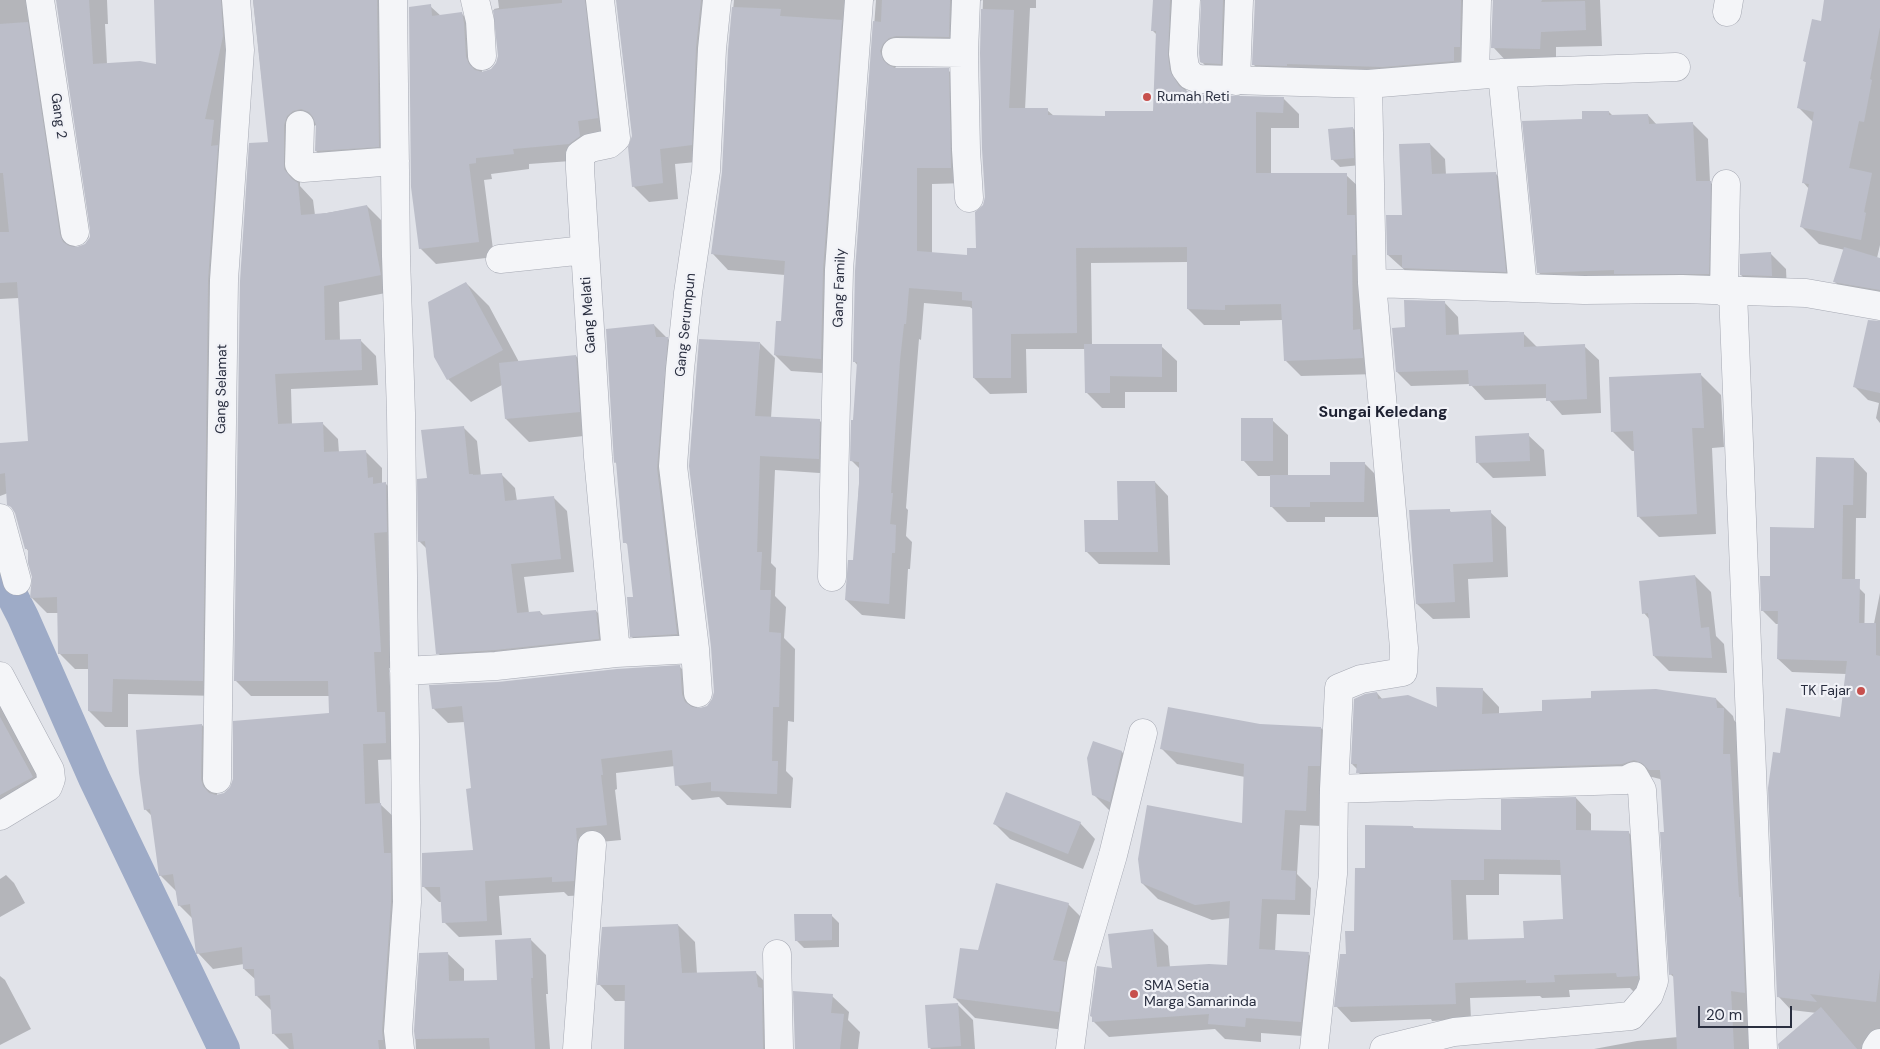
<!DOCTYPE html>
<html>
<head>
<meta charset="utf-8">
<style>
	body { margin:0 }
	#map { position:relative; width:1880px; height:1049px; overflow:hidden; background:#e1e3e9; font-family:"DM Sans",sans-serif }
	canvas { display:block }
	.scale { position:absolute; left:1698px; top:1006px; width:94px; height:22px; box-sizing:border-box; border:2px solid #2a2f40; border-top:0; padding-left:6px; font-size:15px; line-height:18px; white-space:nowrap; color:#2a2f40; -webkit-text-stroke:4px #f1f2f7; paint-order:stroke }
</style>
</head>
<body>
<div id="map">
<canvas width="1880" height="1049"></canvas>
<div class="scale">20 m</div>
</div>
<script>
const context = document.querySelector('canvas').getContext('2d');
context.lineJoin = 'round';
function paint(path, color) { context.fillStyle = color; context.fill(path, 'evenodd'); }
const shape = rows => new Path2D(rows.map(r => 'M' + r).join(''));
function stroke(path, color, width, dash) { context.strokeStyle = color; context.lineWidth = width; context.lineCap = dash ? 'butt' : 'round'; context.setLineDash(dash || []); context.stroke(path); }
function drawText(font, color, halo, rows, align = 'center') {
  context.font = font + ' "DM Sans",sans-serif'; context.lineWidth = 4.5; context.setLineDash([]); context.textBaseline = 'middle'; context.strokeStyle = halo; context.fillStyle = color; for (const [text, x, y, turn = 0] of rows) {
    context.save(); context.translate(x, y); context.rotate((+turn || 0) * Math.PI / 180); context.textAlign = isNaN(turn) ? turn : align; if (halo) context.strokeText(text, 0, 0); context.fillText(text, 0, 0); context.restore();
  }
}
paint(shape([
	[0,0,107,0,108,24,105,24,107,64,157,66,156,0,250,0,218,696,128,694,128,727,105,727,89,711,89,669,75,669,60,654,59,613,47,613,31,597,33,577,29,552,26,548,16,513,8,493,0,496,0,444,29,442,19,298,0,299],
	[54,0,57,0,92,230,91,238,86,245,75,248,40,19],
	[253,0,405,0,394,162,332,167,316,151,317,125,309,127,300,141,300,186,313,200,315,215,367,206,383,222,396,291,339,302,340,341,360,340,376,356,378,385,291,389,292,425,322,423,338,439,339,453,366,452,382,468,382,484,386,484,402,499,396,668,389,668,392,721,402,759,378,760,380,804,397,820,398,1049,289,1049,273,1033,272,1011,257,996,256,980,244,969,244,964,213,969,198,953,193,919,179,905,176,891,160,875,152,816,145,809,202,725,218,741,217,796,226,793,331,714,330,696,251,696,235,680,269,143],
	[498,0,614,0,606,3,613,134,585,160,529,164,529,169,491,174,492,179,484,180,494,257,436,264,420,248,430,6,441,16,461,13,477,29,480,40,482,72,491,70,497,64,499,55,497,20,494,9,499,8],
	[615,0,983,0,974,2,964,52,898,60,895,69,948,70,964,86,967,183,932,184,932,253,968,256,977,250,986,197,981,53,983,0,1036,0,1036,8,1030,8,1025,110,1047,110,1054,116,1106,117,1154,112,1157,35,1153,31,1154,0,1255,0,1248,1,1236,79,1217,78,1201,61,1203,0,1195,1,1185,88,1188,93,1198,96,1283,98,1299,114,1299,128,1271,128,1271,174,1346,175,1362,190,1378,374,1301,376,1285,360,1283,320,1240,321,1240,325,1204,325,1188,309,1188,262,1091,263,1092,346,1161,346,1177,361,1177,392,1125,392,1125,408,1102,408,1086,392,1086,349,1026,349,1027,393,990,394,974,378,974,310,970,307,924,303,921,340,919,339,916,376,906,508,908,510,906,536,912,542,910,569,908,569,905,619,862,615,846,600,854,562,860,469,852,461,858,366,854,361,856,271,876,0,869,1,837,374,791,371,775,355,782,322,785,275,728,270,713,254,723,172,729,50,734,0,727,1,707,161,675,164,678,199,649,202,633,186,633,136,617,0],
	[1256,0,1493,0,1485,2,1476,62,1269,80,1253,64],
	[1494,0,1600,0,1602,46,1556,47,1556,65,1508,63,1493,47],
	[1826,0,1880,0,1880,245,1877,258,1880,259,1880,301,1849,296,1835,282,1845,250,1819,244,1802,227,1809,189,1803,182,1814,123,1798,107,1807,63,1804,61,1822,22],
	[1609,112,1613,116,1648,115,1657,125,1692,123,1708,139,1710,182,1726,198,1724,289,1554,288,1538,272,1584,121],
	[1353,128,1360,136,1361,165,1340,167,1332,159],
	[1430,144,1445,159,1446,175,1496,174,1511,189,1521,287,1419,283,1388,255],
	[1771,254,1786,269,1787,291,1757,290,1741,275],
	[466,283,489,306,519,362,576,356,599,379,602,434,529,442,506,419,502,385,471,402,448,379],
	[1444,302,1458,317,1459,336,1523,333,1538,348,1584,346,1599,360,1601,413,1562,415,1547,398,1485,400,1470,384,1411,386,1397,372,1406,328],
	[654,325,682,353,691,648,646,651,631,636,634,598,629,546,625,542,617,464,615,462],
	[760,343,775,358,771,418,819,420,834,435,834,474,775,470,771,563,776,568,775,596,786,607,784,638,795,649,794,722,788,721,786,771,793,778,791,808,727,805,719,797,692,800,677,785,675,766,616,773,617,789,615,790,621,840,590,843,588,895,568,896,564,892,499,896,502,935,459,937,444,922,442,902,439,902,424,887,475,851,472,789,465,722,448,723,433,708,498,683,680,667,695,682,697,709,707,707,713,701],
	[1880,355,1880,423,1876,418,1879,403,1868,400,1855,387],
	[1701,375,1721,395,1724,447,1712,448,1716,534,1659,537,1639,517,1635,451,1632,451,1612,431],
	[1272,420,1288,435,1288,476,1331,476,1364,463,1380,479,1379,517,1325,517,1325,522,1287,522,1271,506,1271,476,1258,476,1243,460],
	[463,427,477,441,481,476,501,474,515,488,517,501,553,497,567,511,574,572,524,577,529,613,540,612,544,616,596,611,610,625,612,652,451,667,438,653,427,549,419,541,428,479],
	[1528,435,1544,450,1546,476,1493,478,1478,463],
	[1854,459,1867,473,1866,518,1856,518,1855,584,1865,594,1864,648,1869,649,1880,593,1880,1049,1779,1049,1817,1013,1791,1010,1778,996,1781,755,1841,718,1846,674,1792,672,1778,659,1779,624,1776,624,1762,610,1771,578,1815,529],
	[1155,482,1168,496,1170,565,1099,564,1086,551,1119,521],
	[1449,510,1452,513,1490,512,1506,527,1508,577,1468,579,1470,618,1433,619,1417,604],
	[1695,576,1711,592,1716,636,1724,644,1727,673,1669,671,1654,656,1650,620,1644,613],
	[1482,689,1499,707,1499,714,1716,699,1733,716,1734,720,1740,727,1762,1010,1747,1008,1750,1049,1594,1049,1637,1041,1678,1037,1675,978,1670,974,1665,833,1662,782,1660,779,1652,777,1640,781,1375,790,1358,772,1358,770,1352,764,1377,693,1383,700,1438,709],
	[0,701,53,799,0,806],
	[1260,725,1321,728,1336,744,1321,826,1300,825,1297,874,1311,888,1310,915,1277,914,1275,952,1308,954,1324,969,1316,1037,1261,1033,1261,1042,1225,1039,1215,1029,1109,1037,1093,1021,1114,969,1152,930,1168,946,1170,968,1228,966,1231,918,1212,920,1158,899,1142,883,1243,825,1245,777,1177,764,1161,748],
	[1094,742,1122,752,1137,768,1126,816,1109,810,1093,794],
	[1576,798,1591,814,1591,832,1628,832,1644,848,1653,991,1634,992,1630,988,1569,990,1570,997,1542,998,1540,996,1470,998,1471,1019,1432,1021,1431,1019,1351,1022,1336,1006,1347,956,1355,932,1366,869,1413,827,1416,830,1502,831],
	[1499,874,1562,875,1564,920,1525,939,1468,941,1466,895,1499,895],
	[1080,823,1095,839,1083,869,1010,839,995,824],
	[6,875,14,883,25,903,0,917,0,879],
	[1068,904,1088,924,1079,1032,975,1018,955,998,979,952],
	[831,915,839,923,839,947,804,948,796,940],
	[678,925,695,942,697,974,755,972,772,989,779,1049,626,1049,626,1001,615,1001,599,984],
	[530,939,546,955,548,994,546,994,550,1049,561,1049,416,1049,415,1031,448,954,464,969,464,982,499,981],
	[0,976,5,980,31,1029,0,1045],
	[832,996,849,1012,848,1020,860,1032,858,1049,796,1049],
	[958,1005,973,1020,975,1049,931,1049,929,1047]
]), '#0003');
stroke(shape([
	[0,572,23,617,94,778,224,1049]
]), '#9eabc7', 32);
paint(shape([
	[56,0,89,0,93,64,140,61,156,64,154,0,221,0,223,36,205,119,214,120,211,146,218,145,208,280,203,681,113,679,112,712,88,711,88,654,58,654,57,597,30,598,32,577,28,563,28,549,25,549,15,513,11,507,7,505,5,473,0,474,0,443,28,441,17,282,0,283,0,232,9,232,3,173,0,173,0,24,28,22,60,235,63,242,69,246,77,247,85,244,90,237,90,230],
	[253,0,377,0,379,147,315,151,316,125,313,117,309,112,301,109,293,111,287,116,284,125,284,169,292,179,298,183,301,215,327,213,367,205,381,275,324,286,325,340,361,339,362,370,275,374,278,424,323,422,324,452,366,450,368,478,373,477,373,484,386,482,387,532,374,533,381,652,374,652,377,712,385,712,386,743,363,744,365,804,381,803,384,853,391,853,391,902,382,1030,383,1040,378,1040,379,1049,294,1049,292,1033,272,1034,270,995,255,996,254,969,243,969,242,947,196,954,190,904,178,906,173,874,159,876,150,809,144,810,139,773,136,730,202,724,201,779,203,786,209,793,216,795,224,793,230,787,233,779,233,721,329,713,328,681,234,681,240,281,249,143,268,142],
	[562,0,585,0,598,118,578,121,580,136,569,144,513,149,514,154,476,158,476,163,469,164,479,242,419,249,411,187,409,7,431,4,432,16,462,12,464,23,466,57,469,64,475,70,482,72,491,69,496,63,498,56,493,10,562,3],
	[616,0,701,0,696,47,692,145,660,149,663,183,632,187,628,147,632,136],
	[882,0,950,0,949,37,896,36,889,38,883,44,880,51,883,60,888,65,895,68,949,68,951,168,917,168,917,251,967,255,967,248,976,248,975,212,983,205,985,197,982,149,980,53,981,9,1014,10,1009,108,1048,108,1048,115,1105,116,1105,111,1153,111,1156,31,1151,31,1153,0,1170,0,1168,56,1170,71,1179,86,1186,91,1198,95,1284,97,1283,113,1256,112,1256,173,1347,173,1347,215,1355,215,1356,255,1352,255,1353,330,1360,329,1363,358,1284,361,1281,304,1225,305,1225,310,1187,309,1187,247,1076,248,1077,333,1011,334,1011,378,973,378,972,301,962,300,962,292,909,288,906,324,904,324,900,360,891,493,893,493,890,524,896,525,895,553,892,553,889,604,845,600,848,560,853,560,859,483,859,462,850,461,851,420,853,420,857,362,853,362,855,271,873,21,881,22],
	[1201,0,1223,0,1221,64,1202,63,1200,62,1199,53],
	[1255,0,1461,0,1460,47,1454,47,1454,61,1383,67,1287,64,1287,66,1252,65],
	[1493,0,1542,0,1541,2,1585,1,1586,30,1541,32,1540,49,1491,48],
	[1824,0,1880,0,1880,27,1870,79,1872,80,1864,122,1859,121,1849,168,1872,173,1864,212,1866,213,1861,240,1800,227,1809,184,1802,183,1814,112,1797,108,1806,62,1803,61,1812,19,1821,21],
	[732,7,781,9,780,16,842,20,823,269,821,359,774,355,776,321,781,321,785,261,711,254,722,172,728,50],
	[1582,111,1609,111,1609,115,1648,114,1649,124,1693,122,1696,181,1711,181,1709,274,1614,274,1614,270,1537,273,1522,121,1582,119],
	[1353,127,1354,158,1331,160,1328,129],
	[1430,143,1432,174,1496,172,1506,272,1402,268,1402,255,1387,255,1386,215,1402,215,1399,144],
	[1844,247,1880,258,1880,290,1833,282],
	[1771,252,1772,276,1740,275,1740,254],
	[466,282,503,350,447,380,434,357,428,302],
	[1404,300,1445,301,1446,335,1524,332,1524,347,1585,344,1587,399,1546,401,1546,384,1469,386,1468,370,1396,372,1392,328,1405,327],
	[1868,320,1880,321,1880,393,1853,387],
	[654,324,656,337,668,337,657,468,677,634,630,637,627,597,633,597,627,543,623,543,616,462,614,463,606,329],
	[699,339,760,342,755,416,820,419,819,459,760,456,757,552,762,552,760,590,771,590,769,632,781,633,779,707,773,707,772,761,778,761,777,794,711,791,711,782,675,786,672,750,601,759,603,775,601,775,607,825,576,828,577,842,574,881,552,882,552,877,485,881,487,921,442,923,440,887,422,887,422,853,473,850,466,789,471,788,462,706,432,709,429,685,498,682,617,669,680,665,682,694,685,702,692,707,700,708,707,706,712,699,714,692,711,647,689,466],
	[1084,344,1162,344,1162,377,1110,376,1110,393,1085,393],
	[576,355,580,412,505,419,499,363],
	[1701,373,1704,428,1692,428,1697,514,1637,517,1633,431,1611,432,1609,377],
	[1241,418,1273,418,1273,461,1241,461],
	[464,426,469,474,473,474,473,475,502,473,505,501,554,496,561,559,511,564,517,613,540,611,541,615,596,610,599,639,495,650,436,654,425,541,418,542,417,479,427,478,421,430],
	[1529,433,1530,461,1476,463,1475,436],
	[1816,457,1854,458,1853,505,1843,505,1842,579,1860,579,1859,623,1876,623,1876,655,1880,656,1880,969,1876,1002,1810,994,1817,1002,1777,997,1768,788,1773,752,1780,753,1786,708,1840,717,1847,661,1777,659,1778,611,1761,611,1760,576,1770,576,1770,527,1814,528],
	[1330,462,1365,462,1364,502,1310,502,1310,507,1270,507,1270,475,1330,475],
	[1117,481,1155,481,1158,552,1085,552,1084,520,1118,520],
	[1450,509,1450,512,1491,510,1493,562,1453,564,1455,602,1416,604,1409,510],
	[1695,575,1701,628,1709,627,1712,658,1653,656,1648,613,1642,614,1639,581],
	[1436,687,1483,688,1482,714,1542,711,1542,700,1591,698,1591,691,1656,689,1716,698,1717,708,1724,708,1723,754,1730,754,1739,897,1741,897,1745,993,1731,991,1734,1049,1677,1049,1673,974,1669,975,1660,832,1664,832,1660,770,1649,770,1642,763,1634,760,1622,764,1356,773,1357,764,1351,764,1354,699,1365,694,1377,692,1378,699,1408,695,1437,707],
	[1168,707,1260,724,1321,727,1320,766,1308,766,1306,811,1285,810,1281,870,1296,871,1295,900,1262,899,1259,949,1309,952,1301,1022,1246,1018,1245,1027,1208,1024,1209,1014,1092,1022,1092,1017,1090,1016,1097,966,1112,968,1108,934,1153,929,1157,967,1209,964,1227,965,1230,901,1195,905,1141,883,1138,859,1147,805,1242,823,1244,764,1160,749],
	[0,717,33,777,0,795],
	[1093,741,1122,751,1110,802,1092,795,1087,758],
	[1006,792,1081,822,1068,854,993,824],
	[1576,797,1576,830,1629,831,1638,976,1617,977,1616,973,1554,975,1555,982,1526,983,1526,980,1455,983,1456,1004,1334,1007,1340,954,1346,954,1345,931,1354,931,1355,868,1365,868,1365,825,1413,826,1413,828,1501,830,1501,799],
	[1484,859,1560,860,1563,919,1523,921,1524,938,1453,940,1451,880,1484,880],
	[996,883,1069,903,1053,960,1066,962,1059,1012,953,998,960,948,978,950],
	[794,914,832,914,832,940,795,941],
	[678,924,682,973,756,971,758,987,762,988,763,1049,624,1049,625,985,597,985,602,927],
	[531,938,533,978,531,978,535,1049,490,1049,489,1038,415,1039,414,1031,419,953,448,952,449,981,497,980,495,940],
	[793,991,833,994,831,1013,844,1014,840,1049,795,1049],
	[958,1003,961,1046,928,1048,925,1005],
	[1821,1007,1857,1049,1779,1049,1778,1044]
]), '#bcbec9');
const street = shape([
	[40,0,75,232],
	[393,0,396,256,401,413,407,902,398,1031,400,1049],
	[475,0,480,21,482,56],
	[600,0,616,138,609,144,590,148,580,155,580,169,598,457,616,653],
	[966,0,964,53,966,150,969,198],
	[1186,0,1183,54,1185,68,1191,76,1199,79,1368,84,1502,73,1676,67],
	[1727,12,1729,0],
	[896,52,964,53],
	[1502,73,1523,288],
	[1475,75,1477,0],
	[1236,81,1239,0],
	[300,125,299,164,303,168,395,161],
	[500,259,585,250],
	[1372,283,1584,290,1682,289,1806,293,1880,306],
	[1724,292,1726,184],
	[1733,292,1763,1049],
	[0,518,17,581],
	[832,577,839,270,859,0],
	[404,671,496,666,616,653,695,649],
	[0,676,50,770,51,779,48,787,0,816],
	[698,693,695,649,673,466,680,369,688,293,706,171,712,49,717,0],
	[217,779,224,280,240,50,236,0],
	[1334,789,1626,780,1634,776,1642,790,1654,981,1649,995,1631,1016,1454,1032,1384,1049],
	[777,954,779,1049],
	[577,1049,592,845],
	[1070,1049,1081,964,1113,855,1143,733],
	[1314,1049,1333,874,1334,789,1339,688,1361,679,1403,672,1404,648,1372,283,1368,84],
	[1876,1049,1880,1043]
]);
stroke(street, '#a6a9b3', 29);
stroke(street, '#f4f5f8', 28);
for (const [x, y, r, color] of [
	[1147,97,5,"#c7504d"],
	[1861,691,5,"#c7504d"],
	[1134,994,5,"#c7504d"]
]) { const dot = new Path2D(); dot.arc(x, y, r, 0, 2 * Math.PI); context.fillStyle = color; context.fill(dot); stroke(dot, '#f1f2f7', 2); }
drawText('14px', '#2a2f40', '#f1f2f7', [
	["Rumah Reti",1157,97],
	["TK Fajar",1851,691,"right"],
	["SMA Setia",1144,986],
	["Marga Samarinda",1144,1002]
], 'left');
drawText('14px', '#2a2f40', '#f1f2f7', [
	["Gang 2",58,116,82],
	["Gang Family",840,288,-88],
	["Gang Melati",589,315,-94],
	["Gang Serumpun",686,325,-84],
	["Gang Selamat",222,389,-89]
]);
drawText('bold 16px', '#1d2031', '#f1f2f7', [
	["Sungai Keledang",1383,413]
]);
</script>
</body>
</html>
